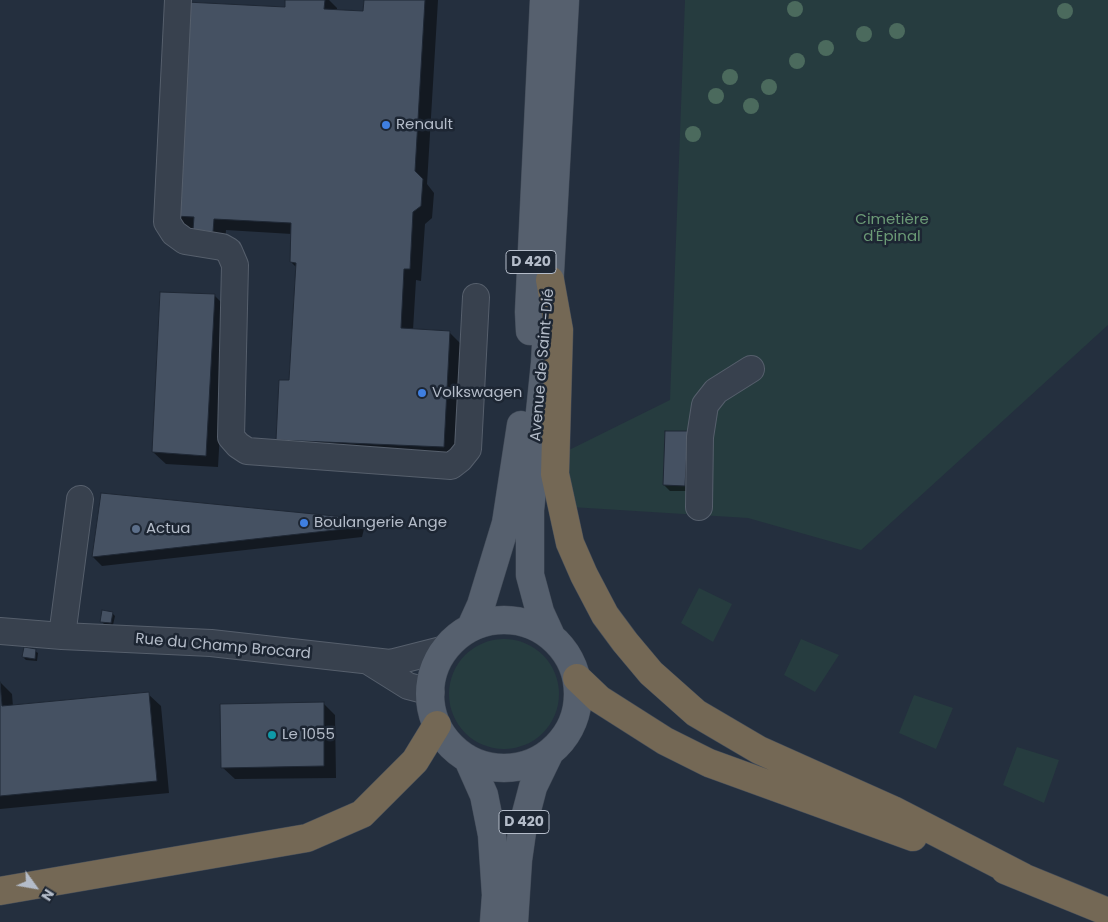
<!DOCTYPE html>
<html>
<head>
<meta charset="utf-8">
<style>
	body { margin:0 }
	#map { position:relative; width:1108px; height:922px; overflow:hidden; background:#242f3e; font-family:Poppins,sans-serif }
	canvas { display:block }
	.north { position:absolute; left:10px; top:862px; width:50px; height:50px; -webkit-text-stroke:4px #1d2633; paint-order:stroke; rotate:122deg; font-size:14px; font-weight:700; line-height:20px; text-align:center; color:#b4bcc9 }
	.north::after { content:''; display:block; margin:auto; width:18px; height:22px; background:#b4bcc9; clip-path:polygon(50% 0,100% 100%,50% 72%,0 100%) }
</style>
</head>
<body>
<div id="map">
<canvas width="1108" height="922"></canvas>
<div class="north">N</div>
</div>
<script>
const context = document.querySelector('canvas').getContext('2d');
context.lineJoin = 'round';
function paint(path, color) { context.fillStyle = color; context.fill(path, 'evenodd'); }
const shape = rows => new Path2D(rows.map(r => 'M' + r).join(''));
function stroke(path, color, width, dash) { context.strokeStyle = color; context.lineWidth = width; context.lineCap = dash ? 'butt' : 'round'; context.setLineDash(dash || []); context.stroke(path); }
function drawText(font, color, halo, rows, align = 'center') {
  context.font = font + ' Poppins,sans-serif'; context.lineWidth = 5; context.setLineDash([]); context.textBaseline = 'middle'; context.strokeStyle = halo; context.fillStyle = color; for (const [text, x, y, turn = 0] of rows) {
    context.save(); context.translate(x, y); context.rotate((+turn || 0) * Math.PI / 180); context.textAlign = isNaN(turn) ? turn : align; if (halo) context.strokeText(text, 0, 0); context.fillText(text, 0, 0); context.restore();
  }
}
paint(shape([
	[685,0,1108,0,1108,325,861,550,748,518,571,507,567,451,670,400],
	[699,588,732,604,713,642,681,623],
	'449 694a55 55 0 1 1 110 0a55 55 0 1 1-110 0Z',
	[801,639,839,655,815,692,784,675],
	[914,695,953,708,936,749,899,733],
	[1017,747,1059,760,1044,803,1003,785]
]), '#263c3f');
paint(shape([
	[287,0,329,0,337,8,337,11,364,13,365,0,438,0,427,184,434,193,432,218,425,224,421,281,416,280,413,330,450,333,462,345,456,459,290,451,278,439,290,382,297,268,291,262,292,234,226,230,225,243,195,228,188,228,175,215,286,8],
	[215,296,227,308,218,467,166,464,153,452],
	[687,432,691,491,670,491,664,485],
	[102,494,355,520,364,529,362,537,102,566,93,557],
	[112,613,115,616,113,625,104,624,101,621],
	[35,651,38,653,37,661,26,660,23,657],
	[0,682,12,694,13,707,148,694,161,706,169,793,0,809],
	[323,703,335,715,336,778,235,779,222,767]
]), '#0007');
const building = shape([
	[285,0,325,0,324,9,363,11,364,0,425,0,415,171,423,179,421,206,413,212,410,269,404,269,401,328,450,331,444,447,276,440,279,380,289,380,296,263,290,262,291,223,214,219,213,232,193,230,194,217,174,216,186,2,285,7,285,0],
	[160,292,215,294,206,456,152,452,160,292],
	[665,431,688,431,685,486,663,485,665,431],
	[101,493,355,518,353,528,92,557,101,493],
	[102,610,113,612,111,623,100,622,102,610],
	[24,647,36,649,35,659,22,657,24,647],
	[0,682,2,706,149,692,157,781,0,796,0,682],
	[324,702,324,766,221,768,220,704,324,702]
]);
paint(building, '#455162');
stroke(building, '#1f2835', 1);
const minor = shape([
	[178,0,167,222,174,233,185,241,222,247,229,251,235,265,231,437,238,445,247,451,451,466,460,459,468,449,476,297],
	[699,507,700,437,705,405,716,391,751,369],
	[0,631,62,636,211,643,390,663,445,649],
	[62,636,80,499],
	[368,661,408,686,431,692]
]);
const major = shape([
	[530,331,529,312,544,0],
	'430 694a74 74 0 1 1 148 0a74 74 0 1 1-148 0Z',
	[471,627,481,605,506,523,521,425],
	[551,636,540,612,530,575,530,510,545,363,565,0],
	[468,759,484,795,492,835,496,895,494,922],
	[514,922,518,860,523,825,533,787,550,752]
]);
const highway = shape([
	[550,280,559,330,555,474,570,543,584,575,605,615,625,642,651,673,696,713,759,750,893,810,1023,877],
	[577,678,599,699,665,741,709,763,913,837],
	[1005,870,1108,912],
	[0,891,307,838,362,814,415,761,437,725]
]);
stroke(minor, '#565f6c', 28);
stroke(major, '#414a57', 29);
stroke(highway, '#434c59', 29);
stroke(minor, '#38414e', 26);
stroke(major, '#56606e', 28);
stroke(highway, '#746855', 28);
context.fillStyle = '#4b6a5d';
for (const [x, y] of [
	[795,9],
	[1065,11],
	[897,31],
	[864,34],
	[826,48],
	[797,61],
	[730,77],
	[769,87],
	[716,96],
	[751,106],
	[693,134]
]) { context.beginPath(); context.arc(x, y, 8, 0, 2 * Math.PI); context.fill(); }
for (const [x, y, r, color] of [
	[386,125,5,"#3f7fe0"],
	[422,393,5,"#3f7fe0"],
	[304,523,5,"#3f7fe0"],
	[136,529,5,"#5c6f8a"],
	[272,735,5,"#0f9aa8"]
]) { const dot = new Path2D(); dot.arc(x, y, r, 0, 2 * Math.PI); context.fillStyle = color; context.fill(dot); stroke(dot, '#1d2633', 2); }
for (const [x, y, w] of [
	[531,262,50],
	[524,822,50]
]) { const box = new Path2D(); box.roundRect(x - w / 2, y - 11.5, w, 23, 4); context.fillStyle = '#1d2633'; context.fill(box); stroke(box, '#b4bcc9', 1); }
drawText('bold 14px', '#b4bcc9', null, [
	["D 420",531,262],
	["D 420",524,822]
]);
drawText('15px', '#b4bcc9', '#1d2633', [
	["Renault",396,125],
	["Volkswagen",432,393],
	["Boulangerie Ange",314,523],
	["Actua",146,529],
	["Le 1055",282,735]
], 'left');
drawText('15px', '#6b9a76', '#1d2633', [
	["Cimetière",892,220],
	["d'Épinal",892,237]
]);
drawText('15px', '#b4bcc9', '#1d2633', [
	["Avenue de Saint-Dié",543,365,-85],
	["Rue du Champ Brocard",223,647,5]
]);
</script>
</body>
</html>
